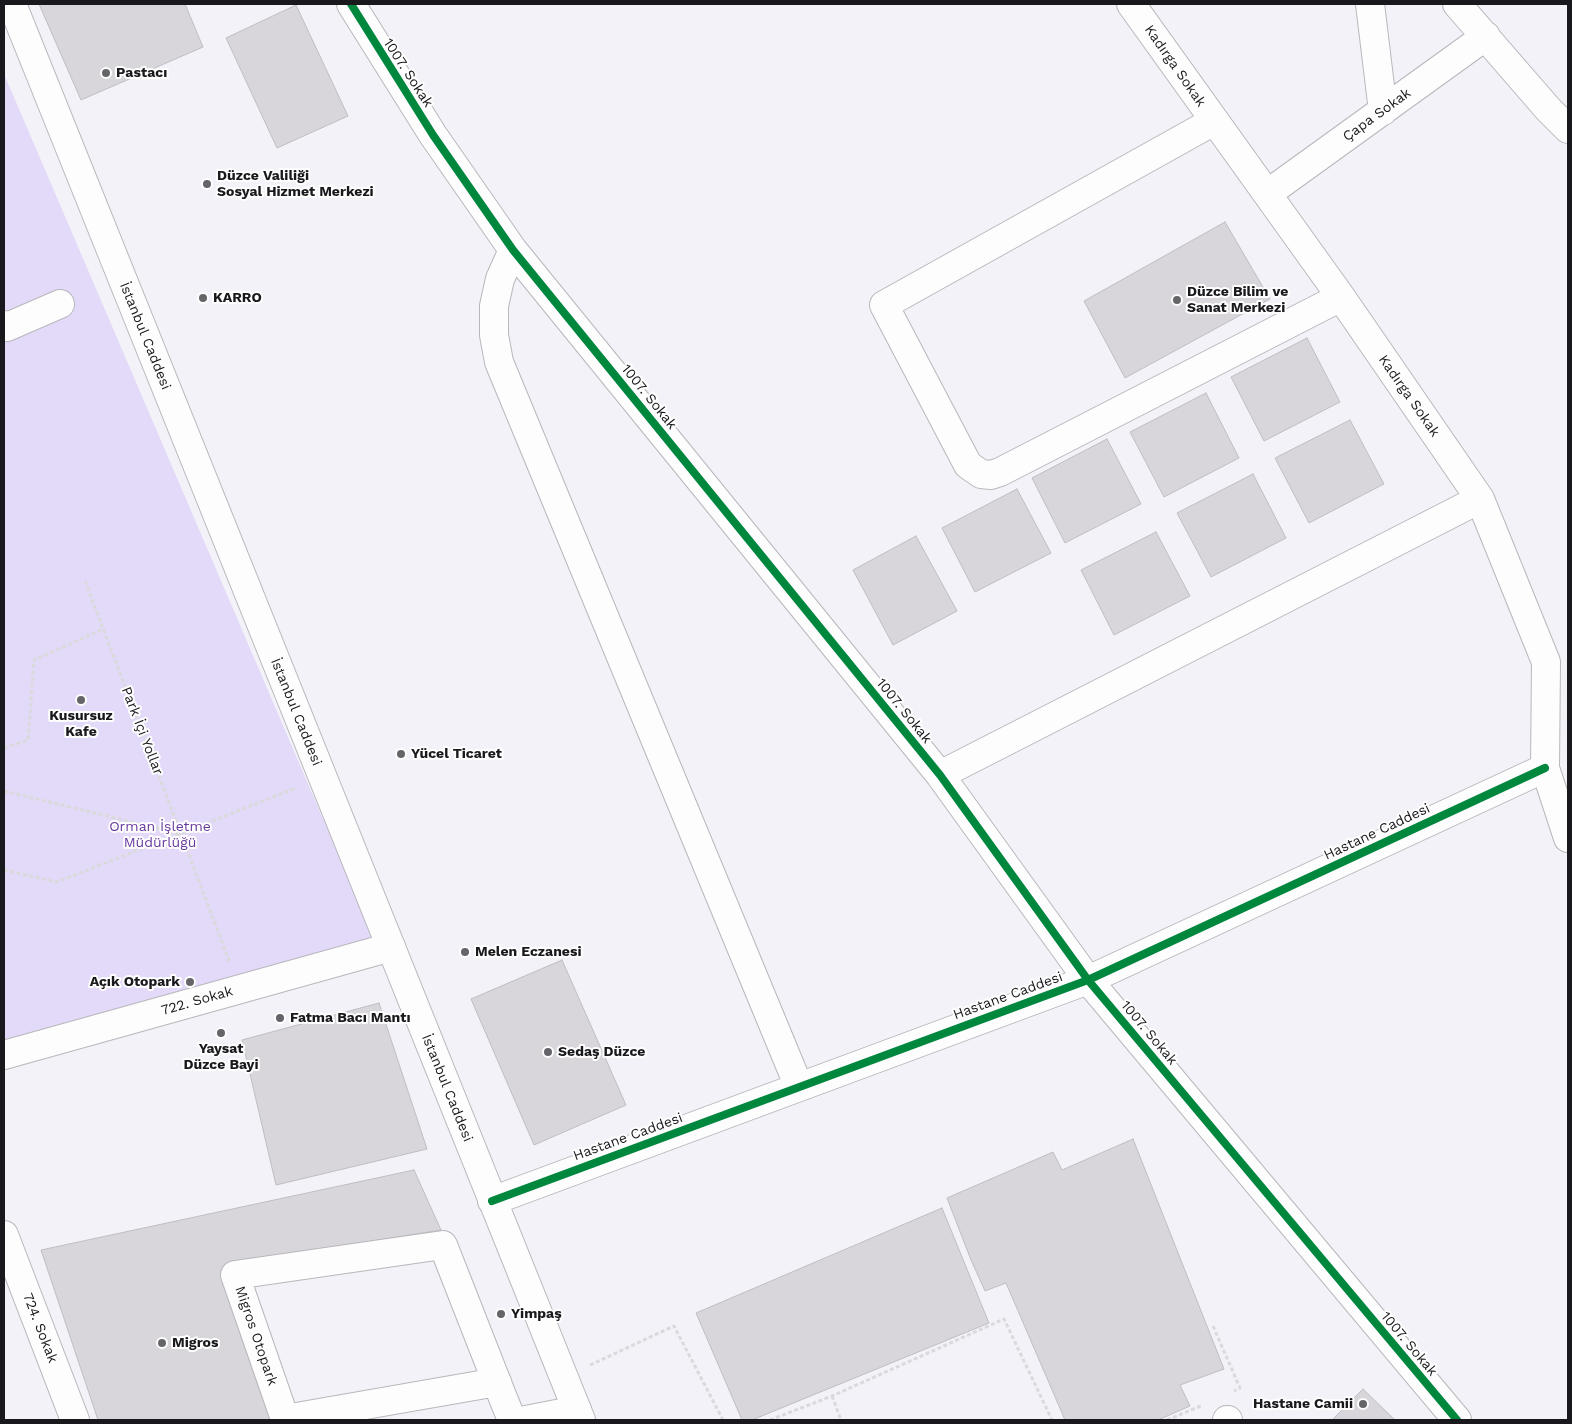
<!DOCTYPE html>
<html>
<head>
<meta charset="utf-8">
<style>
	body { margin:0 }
	#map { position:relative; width:1572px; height:1424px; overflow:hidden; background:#f3f2f8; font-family:"Work Sans",sans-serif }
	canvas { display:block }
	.frame { position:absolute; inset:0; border:5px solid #19181c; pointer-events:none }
</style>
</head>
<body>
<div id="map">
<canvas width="1572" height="1424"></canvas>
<div class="frame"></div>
</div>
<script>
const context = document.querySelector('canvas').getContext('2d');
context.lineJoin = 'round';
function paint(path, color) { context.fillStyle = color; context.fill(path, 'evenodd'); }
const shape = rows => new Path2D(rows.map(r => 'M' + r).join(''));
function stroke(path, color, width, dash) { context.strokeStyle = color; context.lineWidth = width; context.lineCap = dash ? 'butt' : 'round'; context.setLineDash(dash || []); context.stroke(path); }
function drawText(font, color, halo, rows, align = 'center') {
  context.font = font + ' "Work Sans",sans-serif'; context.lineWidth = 4; context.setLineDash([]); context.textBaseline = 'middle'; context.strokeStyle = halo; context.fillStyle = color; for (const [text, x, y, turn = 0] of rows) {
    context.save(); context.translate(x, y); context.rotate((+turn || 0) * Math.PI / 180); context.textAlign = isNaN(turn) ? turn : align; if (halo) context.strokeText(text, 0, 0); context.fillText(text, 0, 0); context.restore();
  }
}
paint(shape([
	[4,74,374,938,4,1041]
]), '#e3d9f8');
const building = shape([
	[39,4,185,4,203,47,81,100,39,4],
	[296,5,348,116,277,148,226,38,296,5],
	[1225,222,1270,299,1125,378,1084,301,1225,222],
	[1307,338,1340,402,1264,441,1231,377,1307,338],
	[1206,393,1239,458,1164,497,1130,432,1206,393],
	[1350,420,1384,484,1309,523,1275,458,1350,420],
	[1107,439,1141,504,1065,543,1032,478,1107,439],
	[1253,474,1286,538,1211,577,1177,513,1253,474],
	[1017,489,1051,553,975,592,942,528,1017,489],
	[1156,532,1190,596,1114,635,1081,570,1156,532],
	[916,536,957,611,893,645,853,570,916,536],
	[562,960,626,1105,534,1145,471,999,562,960],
	[379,1003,427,1149,276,1185,242,1040,379,1003],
	[1133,1139,1224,1369,1180,1385,1190,1406,1158,1420,1065,1420,1006,1283,985,1291,971,1260,947,1198,1053,1152,1062,1170,1133,1139],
	[414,1170,441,1230,225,1265,277,1420,98,1420,41,1250,414,1170],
	[942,1208,989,1323,752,1420,742,1420,696,1313,942,1208],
	[1363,1389,1395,1420,1332,1420,1363,1389]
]);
paint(building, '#d8d6db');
stroke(building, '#bebdc2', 1);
const minor = shape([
	[351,4,433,135,513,250,940,775,1088,980,1457,1420],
	[1131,4,1341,297,1480,499,1546,662,1545,768,1568,838],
	[1370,4,1383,111],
	[1457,4,1548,109,1568,129],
	[1214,121,884,305,968,465,981,474,991,475,1000,472,1341,297],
	[1267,194,1486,36],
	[513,250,500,279,494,306,494,335,499,362,799,1087],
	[4,325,7,327,60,304],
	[940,775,1480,499],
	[4,1055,391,947],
	[492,1201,1088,980,1545,768],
	[4,1235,75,1420],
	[497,1382,285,1419,235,1275,443,1245,503,1398,512,1420],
	[526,1420,577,1410],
	[1227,1420,1228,1420]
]);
const major = shape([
	[12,4,581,1420]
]);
stroke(minor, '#b8b7bb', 30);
stroke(major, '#b8b7bb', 30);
stroke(shape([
	[85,581,230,963],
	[4,748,28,740,34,660,103,629],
	[4,791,181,834],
	[4,870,57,882,296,788],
	[1213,1326,1240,1388,1234,1391],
	[590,1365,674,1326,723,1420],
	[832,1396,841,1420],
	[770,1420,832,1396,1004,1319,1052,1420],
	[1167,1420,1203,1405]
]), '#dadadc', 3, [4, 2.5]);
stroke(minor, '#fdfdfe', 28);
stroke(major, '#fdfdfe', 28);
stroke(shape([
	[351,4,433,135,513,250,940,775,1088,980,1457,1420],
	[492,1201,1088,980,1545,768]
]), '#00873e', 8);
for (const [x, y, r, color] of [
	[106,73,5,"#656469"],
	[207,184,5,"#656469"],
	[203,298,5,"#656469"],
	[1177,300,5,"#656469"],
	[81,700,5,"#656469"],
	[401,754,5,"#656469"],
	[465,952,5,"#656469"],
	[190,982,5,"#656469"],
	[280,1018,5,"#656469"],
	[221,1033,5,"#656469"],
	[548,1052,5,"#656469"],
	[501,1314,5,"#656469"],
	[162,1343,5,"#656469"],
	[1363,1404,5,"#656469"]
]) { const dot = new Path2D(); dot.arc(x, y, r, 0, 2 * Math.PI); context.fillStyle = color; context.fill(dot); stroke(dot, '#fefefe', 2); }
drawText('14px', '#19181c', '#fefefe', [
	["Kadırga Sokak",1175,66,55],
	["1007. Sokak",408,73,57],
	["Çapa Sokak",1377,115,-36],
	["İstanbul Caddesi",145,336,68],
	["Kadırga Sokak",1409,396,55],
	["1007. Sokak",649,397,51],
	["1007. Sokak",904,711,51],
	["İstanbul Caddesi",296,712,68],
	["Park İçi Yollar",142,731,69],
	["Hastane Caddesi",1377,832,-25],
	["Hastane Caddesi",1008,996,-20],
	["722. Sokak",197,1001,-16],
	["1007. Sokak",1149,1033,50],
	["İstanbul Caddesi",447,1088,68],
	["Hastane Caddesi",628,1137,-20],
	["724. Sokak",40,1328,69],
	["Migros Otopark",256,1336,71],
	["1007. Sokak",1409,1344,50]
]);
drawText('bold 14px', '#19181c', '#fefefe', [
	["Pastacı",116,73],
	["Düzce Valiliği",217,176],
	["Sosyal Hizmet Merkezi",217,192],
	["Düzce Bilim ve",1187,292],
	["Sanat Merkezi",1187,308],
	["KARRO",213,298],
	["Kusursuz",81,716,"center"],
	["Kafe",81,732,"center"],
	["Yücel Ticaret",411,754],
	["Melen Eczanesi",475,952],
	["Açık Otopark",180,982,"right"],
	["Fatma Bacı Mantı",290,1018],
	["Yaysat",221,1049,"center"],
	["Düzce Bayi",221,1065,"center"],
	["Sedaş Düzce",558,1052],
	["Yimpaş",511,1314],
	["Migros",172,1343],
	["Hastane Camii",1353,1404,"right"]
], 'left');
drawText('14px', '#673aa0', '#fefefe', [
	["Orman İşletme",160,827],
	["Müdürlüğü",160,843]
]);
</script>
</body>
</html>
